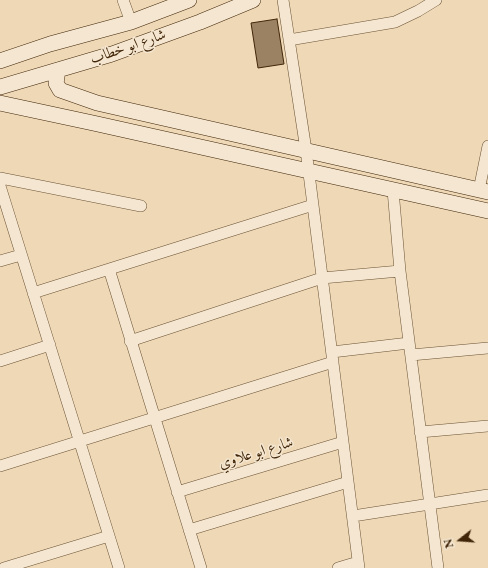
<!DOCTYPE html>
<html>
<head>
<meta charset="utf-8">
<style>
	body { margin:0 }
	#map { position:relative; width:488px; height:568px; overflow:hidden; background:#eed8b6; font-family:"EB Garamond",serif }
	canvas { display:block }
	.north { position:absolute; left:440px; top:520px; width:40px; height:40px; -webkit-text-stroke:3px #f4e6d0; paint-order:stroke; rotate:253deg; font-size:11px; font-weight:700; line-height:16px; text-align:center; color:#412508 }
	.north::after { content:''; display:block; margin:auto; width:14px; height:18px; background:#412508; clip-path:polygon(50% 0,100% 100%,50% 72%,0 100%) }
</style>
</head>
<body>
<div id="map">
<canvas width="488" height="568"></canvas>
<div class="north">N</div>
</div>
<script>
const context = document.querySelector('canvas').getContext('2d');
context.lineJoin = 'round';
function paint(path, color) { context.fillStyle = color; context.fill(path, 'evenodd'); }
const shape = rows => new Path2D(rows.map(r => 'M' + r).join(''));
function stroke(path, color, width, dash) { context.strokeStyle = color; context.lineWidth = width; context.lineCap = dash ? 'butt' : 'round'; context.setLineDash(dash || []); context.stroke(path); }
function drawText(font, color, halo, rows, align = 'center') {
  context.font = font + ' "EB Garamond",Amiri,serif'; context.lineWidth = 3; context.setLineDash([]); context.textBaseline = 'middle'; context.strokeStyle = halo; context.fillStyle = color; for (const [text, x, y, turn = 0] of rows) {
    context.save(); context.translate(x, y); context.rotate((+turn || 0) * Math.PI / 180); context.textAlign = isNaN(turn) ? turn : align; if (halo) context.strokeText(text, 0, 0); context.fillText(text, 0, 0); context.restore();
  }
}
const building = shape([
	[277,19,284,64,258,68,251,23,277,19]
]);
paint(building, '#9b8262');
stroke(building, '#412508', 1);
const street = shape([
	[123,0,131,22],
	[283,0,306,150,359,568],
	[289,40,395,22,418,11,436,0],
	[0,178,141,206],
	[0,186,119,568],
	[393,190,400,271,438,568],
	[479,190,488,146],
	[0,261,21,255],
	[109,269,201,568],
	[33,293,313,205],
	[130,341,322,278,400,271],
	[332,352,409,343],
	[411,355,488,348],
	[0,361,50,345],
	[420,432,488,426],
	[0,466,333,362],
	[177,492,343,442],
	[353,516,488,495],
	[189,530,348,482],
	[4,568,109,536],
	[338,568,358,562]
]);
const secondary = shape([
	[0,61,50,44,131,22,189,0],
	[58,70,56,83,60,90,97,103,488,192],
	[0,87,112,54,200,22,253,0],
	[0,103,93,123,488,211]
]);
stroke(street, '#6c5234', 12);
stroke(secondary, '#412508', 16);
stroke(street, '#f4e6d0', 11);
stroke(secondary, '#f4e6d0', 15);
drawText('15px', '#412508', '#f4e6d0', [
	["شارع ابو خطاب",128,47,-19],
	["شارع ابو علاوي",256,453,-17]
]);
</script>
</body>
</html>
